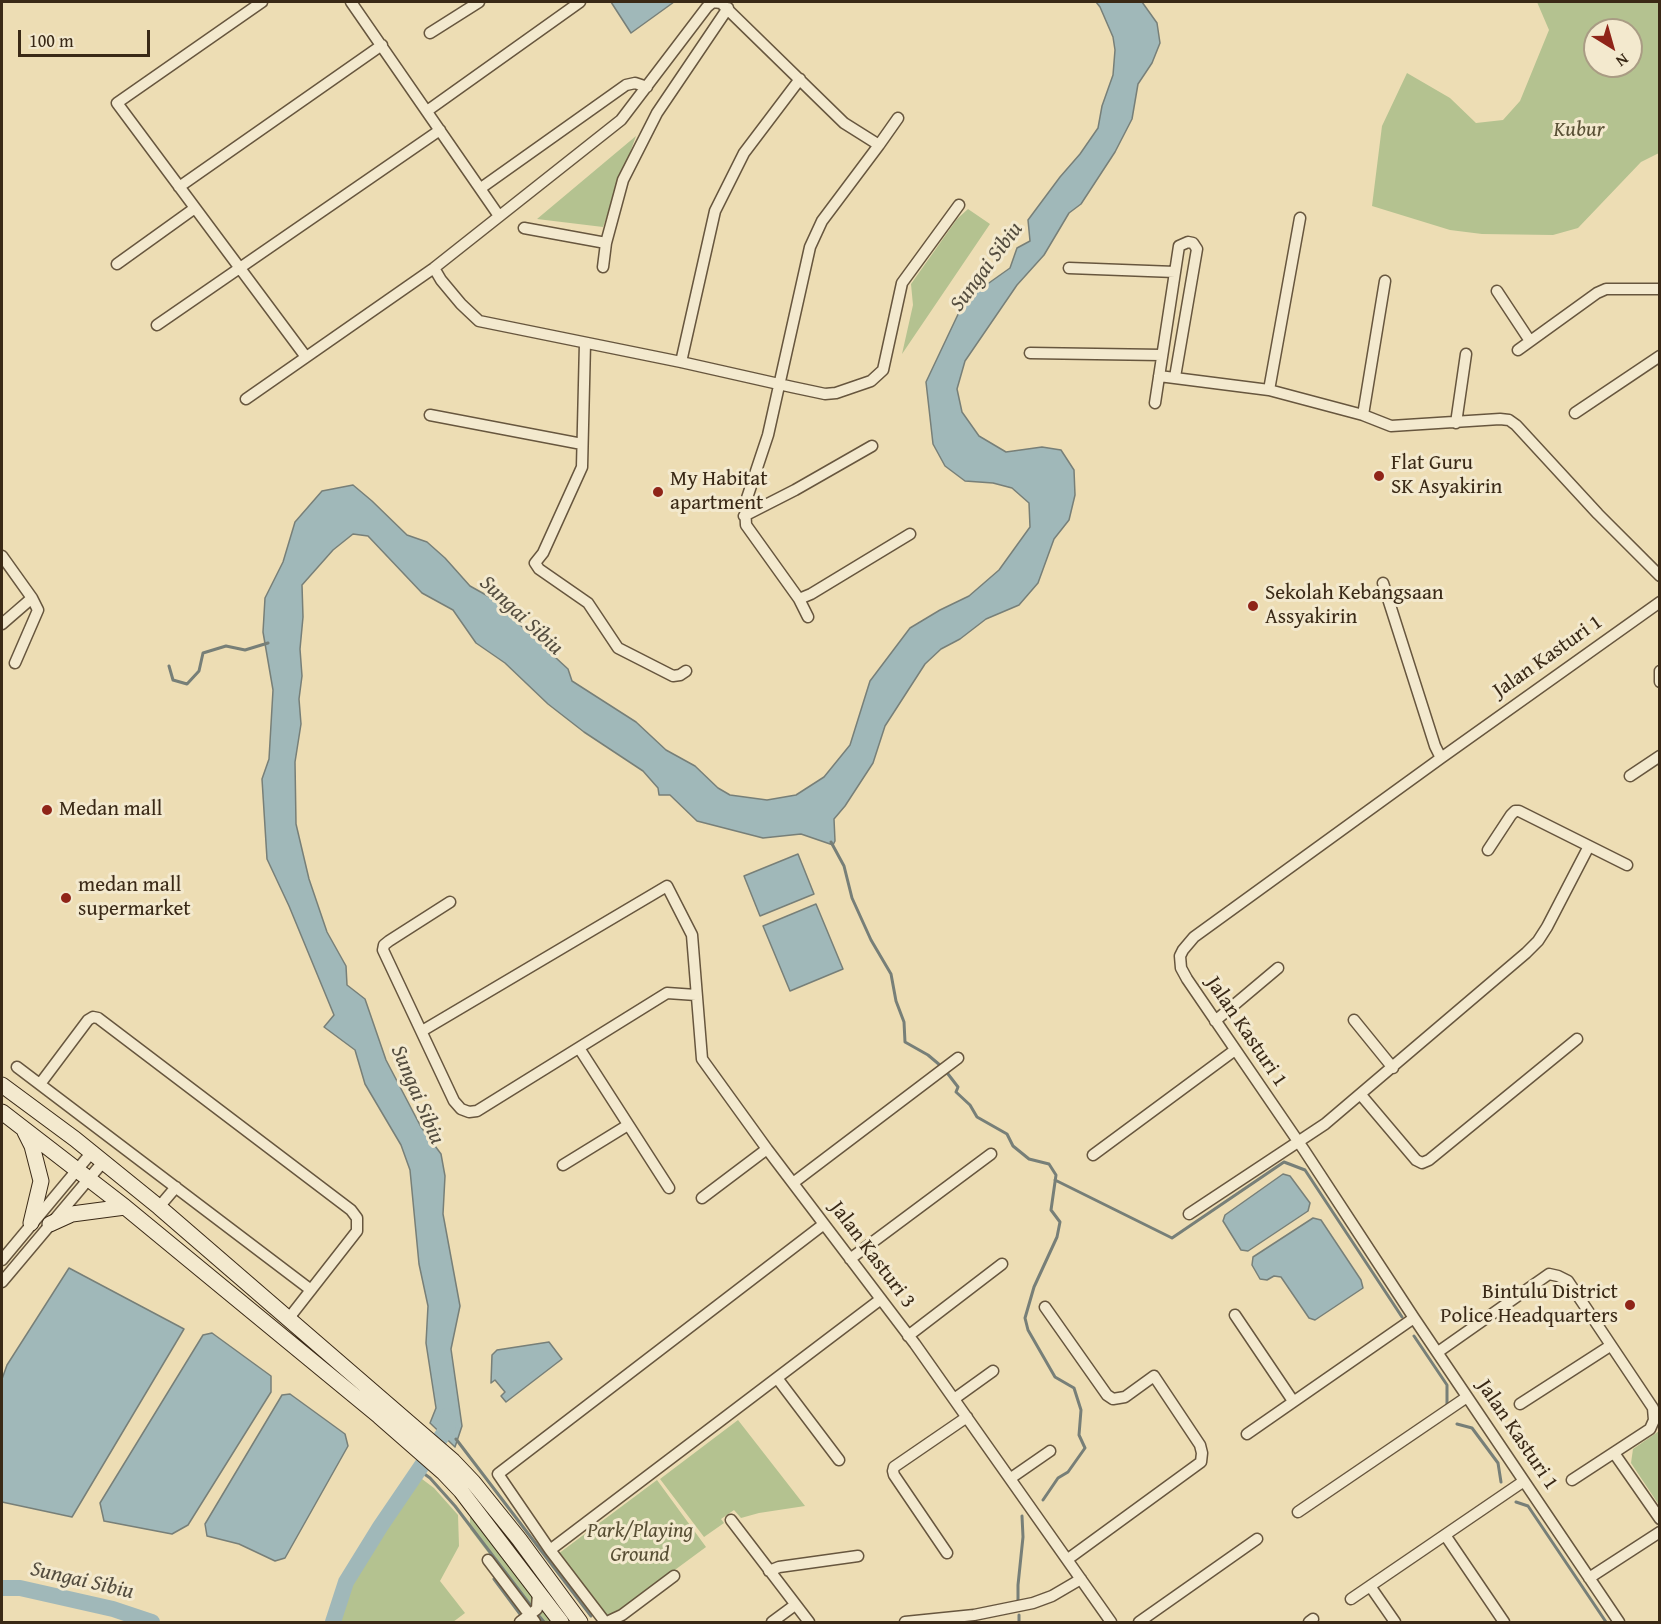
<!DOCTYPE html>
<html>
<head>
<meta charset="utf-8">
<style>
	body { margin:0 }
	#map { position:relative; width:1661px; height:1624px; overflow:hidden; background:#edddb4; font-family:"Gentium Book Plus",serif }
	canvas { display:block }
	.frame { position:absolute; inset:0; border:3px solid #3a2916; pointer-events:none }
	.north { position:absolute; left:1583px; top:18px; width:60px; height:60px; box-sizing:border-box; background:#f3e9ce; border:2px solid #a99c84; border-radius:50%; rotate:143deg; font-size:16px; font-weight:700; line-height:24px; text-align:center; color:#3a2916 }
	.north::after { content:''; display:block; margin:auto; width:21px; height:27px; background:#8f2418; clip-path:polygon(50% 0,100% 100%,50% 72%,0 100%) }
	.scale { position:absolute; left:18px; top:30px; width:132px; height:27px; box-sizing:border-box; border:3px solid #3a2916; border-top:0; padding-left:8px; font-size:18px; line-height:21px; white-space:nowrap; color:#3a2916; -webkit-text-stroke:4px #f3e9ce; paint-order:stroke }
</style>
</head>
<body>
<div id="map">
<canvas width="1661" height="1624"></canvas>
<div class="frame"></div>
<div class="north">N</div>
<div class="scale">100 m</div>
</div>
<script>
const context = document.querySelector('canvas').getContext('2d');
context.lineJoin = 'round';
function paint(path, color) { context.fillStyle = color; context.fill(path, 'evenodd'); }
const shape = rows => new Path2D(rows.map(r => 'M' + r).join(''));
function stroke(path, color, width, dash) { context.strokeStyle = color; context.lineWidth = width; context.lineCap = dash ? 'butt' : 'round'; context.setLineDash(dash || []); context.stroke(path); }
function drawText(font, color, halo, rows, align = 'center') {
  context.font = font + ' "Gentium Book Plus",serif'; context.lineWidth = 6; context.setLineDash([]); context.textBaseline = 'middle'; context.strokeStyle = halo; context.fillStyle = color; for (const [text, x, y, turn = 0] of rows) {
    context.save(); context.translate(x, y); context.rotate((+turn || 0) * Math.PI / 180); context.textAlign = isNaN(turn) ? turn : align; if (halo) context.strokeText(text, 0, 0); context.fillText(text, 0, 0); context.restore();
  }
}
paint(shape([
	[1537,2,1659,2,1659,153,1641,162,1578,228,1553,235,1482,234,1450,230,1372,206,1382,126,1407,73,1450,98,1476,123,1503,120,1520,101,1549,30],
	[1595,30,1631,30,1631,66,1595,66],
	[636,136,603,227,537,219],
	[968,209,990,224,902,354,913,305,911,284,957,219],
	[738,1420,805,1506,759,1513,741,1518,734,1510,721,1519,724,1523,704,1537,660,1479],
	[1659,1431,1659,1505,1631,1463,1633,1449],
	[418,1476,434,1488,458,1515,459,1546,440,1581,465,1613,453,1622,339,1622,350,1587],
	[657,1480,706,1547,607,1620,558,1554],
	[470,1515,553,1622,541,1622,470,1529]
]), '#b4c290');
const water = shape([
	[611,2,674,2,631,33,611,2],
	[1096,2,1142,2,1157,23,1160,43,1152,63,1138,84,1132,119,1115,152,1081,204,1069,213,1044,255,1017,285,965,361,957,389,962,412,979,436,1006,452,1042,447,1061,450,1074,470,1075,495,1069,520,1054,539,1038,583,1019,605,986,619,960,639,941,649,925,664,885,726,873,763,845,806,834,819,835,841,833,845,801,834,763,838,697,821,670,795,659,795,658,788,643,771,584,732,548,704,505,663,476,643,453,610,422,593,368,536,353,534,333,550,302,585,303,617,300,649,302,676,299,699,301,724,295,762,296,824,309,879,327,932,346,966,347,985,365,999,386,1060,421,1127,441,1154,445,1176,443,1214,460,1306,451,1349,462,1426,455,1447,430,1423,436,1408,426,1343,428,1306,419,1264,410,1170,401,1145,365,1084,355,1050,324,1027,334,1015,289,906,267,859,262,779,269,759,273,690,263,632,265,598,283,562,295,522,322,491,353,485,372,501,407,535,427,542,445,558,470,586,502,604,517,622,568,669,572,681,636,722,666,750,695,766,718,788,730,795,767,800,796,795,824,777,850,745,870,681,910,628,940,610,969,596,999,570,1030,527,1029,503,1012,488,993,483,965,481,945,466,933,444,926,382,961,308,979,290,1010,268,1017,248,1030,241,1028,220,1060,177,1080,154,1098,128,1102,106,1113,75,1115,50,1113,37,1100,7,1096,2],
	[798,854,814,894,760,916,744,876,798,854],
	[816,904,843,969,790,991,763,926,816,904],
	[1283,1174,1290,1176,1310,1203,1308,1211,1248,1251,1241,1250,1223,1221,1225,1215,1283,1174],
	[1313,1218,1321,1220,1361,1280,1363,1288,1315,1320,1309,1318,1281,1277,1274,1276,1267,1280,1260,1279,1252,1265,1253,1257,1313,1218],
	[69,1268,184,1329,72,1517,2,1502,2,1379,7,1365,69,1268],
	[212,1333,271,1376,271,1392,188,1525,172,1534,104,1521,100,1503,203,1335,212,1333],
	[549,1342,562,1359,506,1402,501,1396,505,1392,495,1380,491,1383,492,1355,497,1350,549,1342],
	[290,1394,345,1434,348,1446,285,1558,275,1561,239,1544,207,1536,205,1524,282,1395,290,1394]
]);
paint(water, '#a0b8b9');
stroke(water, '#777f78', 1.5);
stroke(shape([
	[169,666,173,680,187,684,199,671,203,653,226,646,245,650,268,643],
	[831,842,844,866,852,898,871,940,891,974,896,1001,904,1022,905,1042,928,1055,941,1066],
	[948,1074,958,1087,956,1092,970,1105,977,1117,1007,1134,1013,1146,1029,1159,1049,1164,1056,1175,1051,1210,1060,1222,1057,1237,1034,1287,1025,1318,1028,1330,1055,1377,1074,1388,1081,1410,1079,1435,1085,1448,1068,1472,1058,1478,1043,1500],
	[1055,1180,1172,1238,1284,1162,1305,1170,1402,1317],
	[1414,1336,1447,1385,1447,1406],
	[1457,1424,1472,1428,1498,1463,1501,1482],
	[456,1439,591,1616],
	[419,1470,430,1478,455,1506,531,1606],
	[1516,1502,1528,1506,1606,1622],
	[494,1579,520,1614],
	[1018,1601,1018,1585,1023,1537,1022,1516],
	[1019,1615,1019,1622],
	[539,1616,544,1622]
]), '#777f78', 3);
stroke(shape([
	[2,1588,20,1588,113,1609,152,1622],
	[333,1622,346,1582,380,1527,448,1427,447,1416]
]), '#a0b8b9', 16);
const street = shape([
	[262,2,117,103,306,357],
	[351,2,499,216],
	[430,33,479,2],
	[427,111,580,2],
	[879,145,898,118],
	[179,187,382,45],
	[481,188,626,85,635,83,647,87],
	[524,228,606,243],
	[117,264,195,208],
	[603,267,606,243,623,180,657,113,728,8],
	[434,268,441,280,461,304,479,321,681,362,792,387,825,394,836,393,871,381,883,370,902,283,959,205],
	[1069,268,1175,272],
	[1497,291,1530,341],
	[157,325,440,130],
	[585,343,582,467,543,553,535,563,539,569,588,603,618,648,673,676,680,675,686,671],
	[1518,350,1597,293,1606,289,1660,289],
	[1030,353,1162,355],
	[681,362,715,211,744,153,800,79],
	[1159,376,1269,390,1363,415,1391,426,1500,419,1509,420,1516,425,1598,514,1660,576],
	[1269,390,1300,218],
	[246,399,434,268,621,120,707,7,713,2,721,3,844,123,879,145,822,221,810,247,768,435,745,504,746,525,799,599,808,617],
	[1155,403,1179,246,1188,242,1193,243,1197,249,1175,377],
	[1575,413,1660,356],
	[430,415,582,444],
	[1363,415,1385,281],
	[1456,423,1466,354],
	[744,516,795,490,872,446],
	[2,556,32,598,38,610,15,663],
	[1383,583,1435,746,1441,758],
	[799,599,811,594,910,534],
	[2,624,32,598],
	[1660,671,1660,682],
	[1630,776,1660,756],
	[1589,846,1627,865],
	[450,902,389,941,384,945,383,950,454,1101,461,1109,469,1112,477,1111,667,993,696,995],
	[1354,1020,1393,1068],
	[1215,1021,1278,968],
	[422,1031,667,886,692,935,702,1059,767,1149,915,1344,1111,1622],
	[579,1048,669,1188],
	[17,1067,311,1290],
	[40,1084,88,1020,93,1017,98,1018,351,1210,357,1218,357,1231,289,1318],
	[1361,1095,1416,1160,1422,1163,1429,1160,1577,1039],
	[1093,1155,1235,1050],
	[563,1165,628,1125],
	[793,1183,958,1058],
	[702,1198,767,1149],
	[159,1207,176,1187],
	[1189,1214,1325,1124,1526,953,1538,941,1547,927,1589,846,1519,811,1515,811,1511,815,1488,850],
	[850,1259,991,1154],
	[2,1260,92,1152],
	[2,1282,103,1162],
	[1045,1307,1107,1395,1113,1399,1125,1397,1154,1376,1200,1445,1202,1453,1201,1462,1068,1559],
	[1235,1315,1293,1401],
	[908,1336,1002,1264],
	[1438,1352,1549,1274,1558,1276,1568,1281,1653,1408,1654,1420,1650,1429,1572,1480],
	[777,1378,839,1460],
	[954,1399,993,1371],
	[1520,1404,1610,1346],
	[1247,1434,1414,1318],
	[1614,1453,1660,1519],
	[1011,1478,1050,1451],
	[1298,1512,1467,1397],
	[731,1520,809,1622],
	[1445,1535,1504,1622],
	[550,1550,881,1299],
	[947,1553,894,1475,893,1471,894,1467,967,1417],
	[488,1560,535,1622],
	[769,1571,779,1567,858,1556],
	[1589,1578,1660,1532],
	[1370,1586,1395,1622],
	[1351,1599,1524,1481],
	[520,1622,537,1609,538,1592],
	[605,1622,550,1550,498,1474,824,1224],
	[607,1622,622,1615,674,1576],
	[772,1622,795,1605],
	[905,1622,974,1615,1033,1603,1052,1596,1081,1579],
	[1139,1622,1257,1539],
	[1309,1622,1313,1619],
	[1619,1622,1414,1318,1304,1150,1187,979,1181,968,1180,956,1183,950,1194,937,1441,758,1660,602]
]);
const secondary = shape([
	[2,1085,75,1139,159,1207,453,1461,473,1482,519,1539,580,1622],
	[2,1112,125,1207,379,1416,443,1472,461,1491,561,1622],
	[25,1132,32,1146,41,1181,31,1223],
	[50,1224,72,1214,125,1207]
]);
stroke(street, '#67563e', 13);
stroke(secondary, '#3a2916', 17);
stroke(street, '#f3e9ce', 10);
stroke(secondary, '#f3e9ce', 15);
for (const [x, y, r, color] of [
	[1379,476,6,"#8f2418"],
	[658,492,6,"#8f2418"],
	[1253,606,6,"#8f2418"],
	[47,810,6,"#8f2418"],
	[66,898,6,"#8f2418"],
	[1630,1305,6,"#8f2418"]
]) { const dot = new Path2D(); dot.arc(x, y, r, 0, 2 * Math.PI); context.fillStyle = color; context.fill(dot); stroke(dot, '#f3e9ce', 2); }
drawText('italic 21px', '#584f34', '#f3e9ce', [
	["Kubur",1579,131],
	["Park/Playing",640,1532],
	["Ground",640,1556]
]);
drawText('21px', '#3a2916', '#f3e9ce', [
	["Flat Guru",1391,464],
	["SK Asyakirin",1391,488],
	["My Habitat",670,480],
	["apartment",670,504],
	["Sekolah Kebangsaan",1265,594],
	["Assyakirin",1265,618],
	["Medan mall",59,810],
	["medan mall",78,886],
	["supermarket",78,910],
	["Bintulu District",1618,1293,"right"],
	["Police Headquarters",1618,1317,"right"]
], 'left');
drawText('21px', '#3a2916', '#f3e9ce', [
	["Jalan Kasturi 1",1548,657,-35],
	["Jalan Kasturi 1",1246,1032,56],
	["Jalan Kasturi 3",872,1255,53],
	["Jalan Kasturi 1",1517,1435,56]
]);
drawText('italic 22px', '#544d3f', '#f3e9ce', [
	["Sungai Sibiu",987,267,-53],
	["Sungai Sibiu",521,616,43],
	["Sungai Sibiu",417,1095,67],
	["Sungai Sibiu",82,1581,13]
]);
</script>
</body>
</html>
